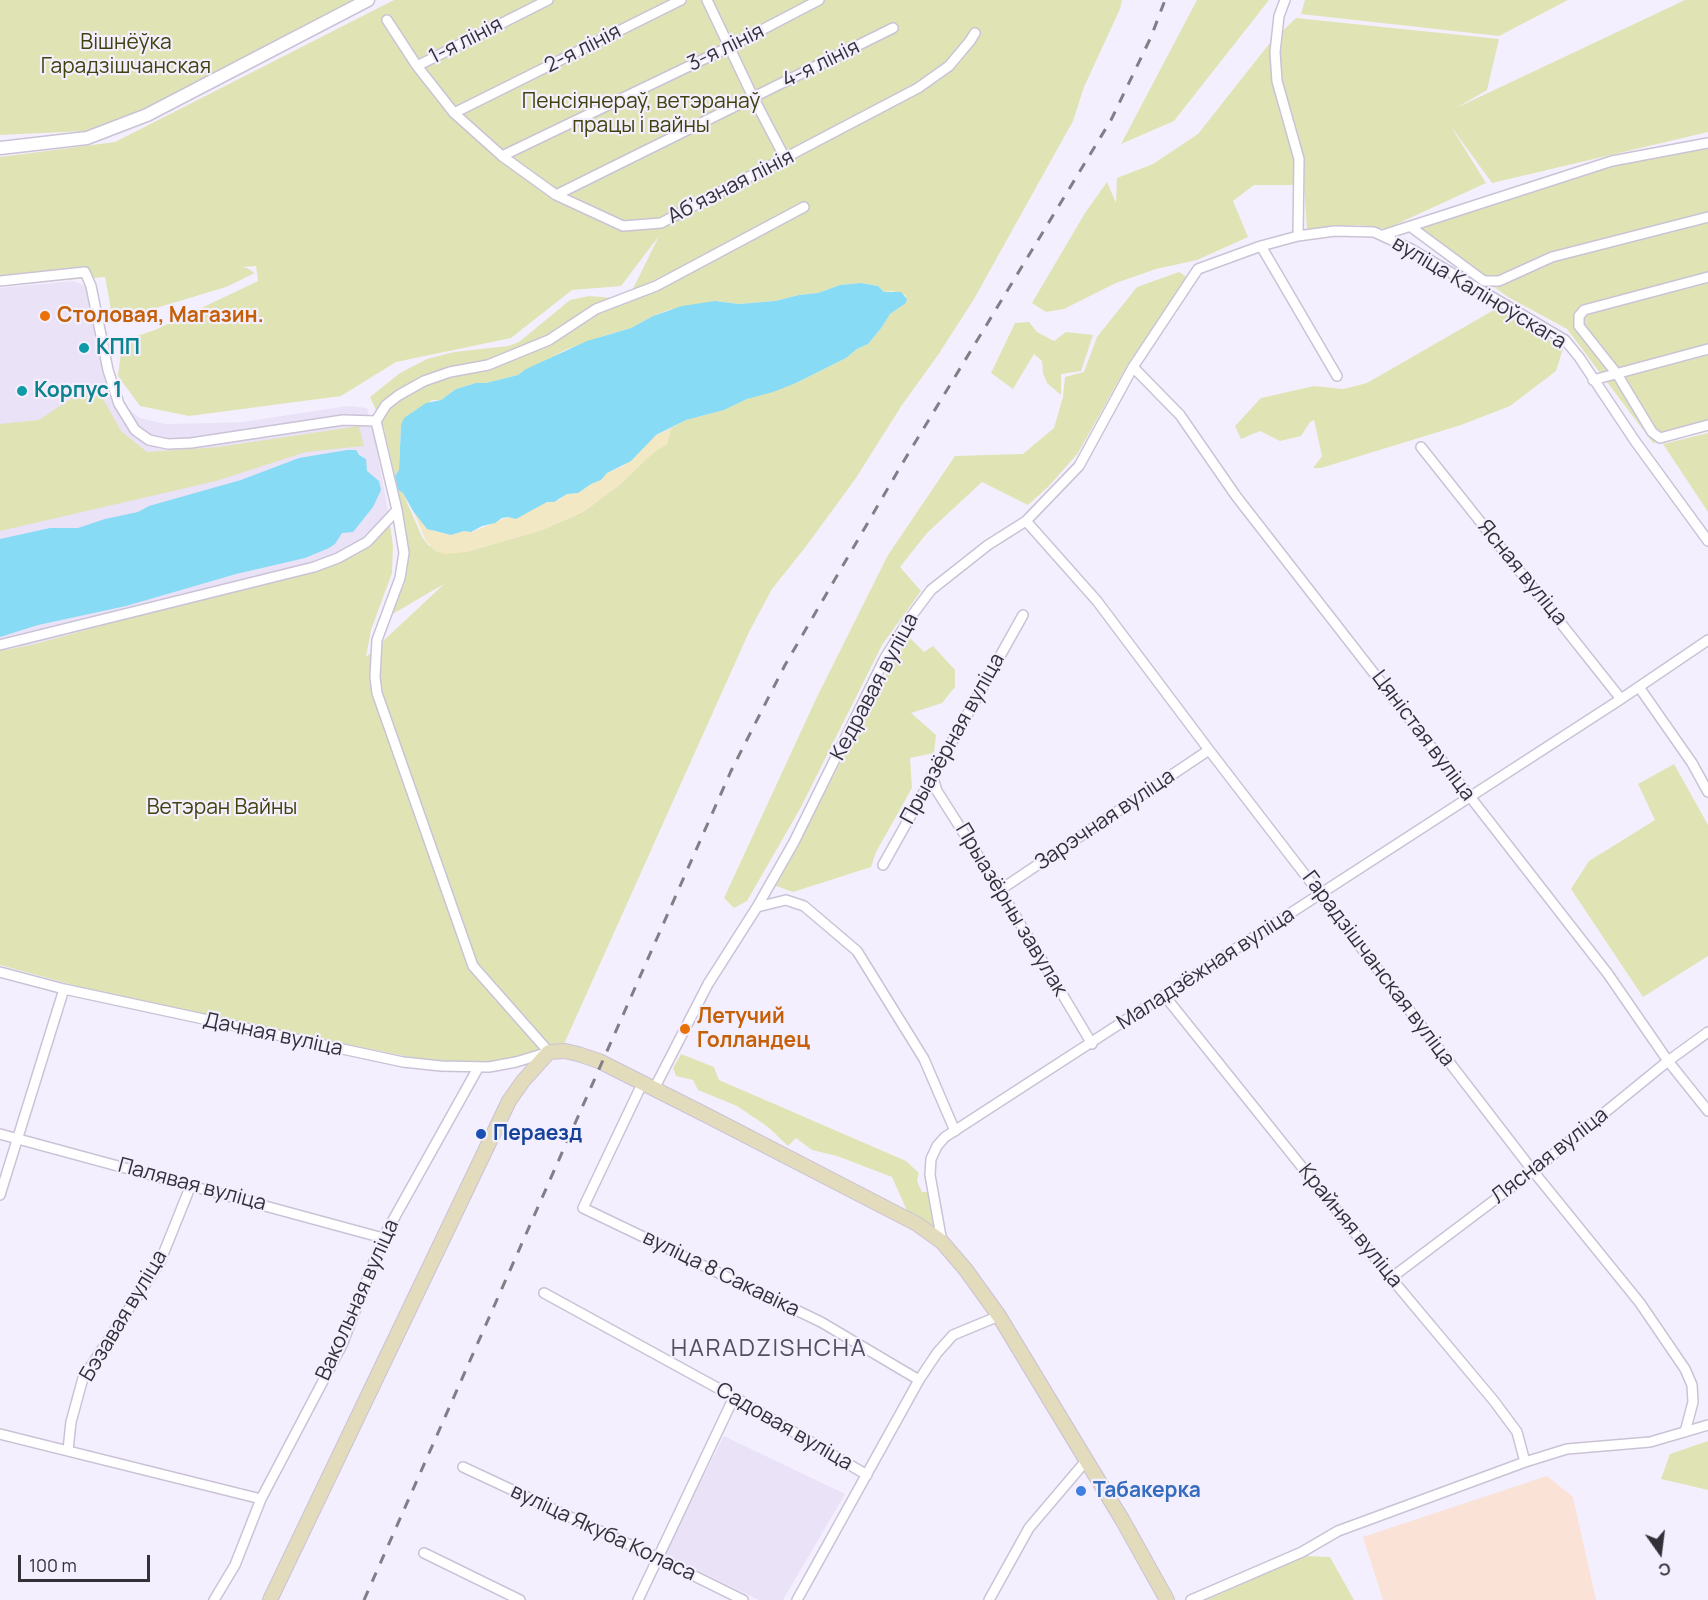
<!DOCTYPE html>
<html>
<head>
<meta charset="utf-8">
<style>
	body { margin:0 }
	#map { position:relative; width:1708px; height:1600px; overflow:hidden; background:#f4effe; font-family:Manrope,sans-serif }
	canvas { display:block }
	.north { position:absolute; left:1630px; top:1522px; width:60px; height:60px; -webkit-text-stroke:4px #f4effe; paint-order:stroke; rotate:166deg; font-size:16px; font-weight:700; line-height:24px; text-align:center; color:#333038 }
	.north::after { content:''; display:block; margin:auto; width:21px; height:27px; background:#333038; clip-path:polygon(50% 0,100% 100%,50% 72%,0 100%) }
	.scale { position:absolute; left:18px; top:1555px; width:132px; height:27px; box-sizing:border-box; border:3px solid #333038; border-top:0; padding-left:8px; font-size:18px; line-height:21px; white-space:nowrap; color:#333038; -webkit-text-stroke:4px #f4effe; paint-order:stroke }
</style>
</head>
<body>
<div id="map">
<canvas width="1708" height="1600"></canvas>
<div class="north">С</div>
<div class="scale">100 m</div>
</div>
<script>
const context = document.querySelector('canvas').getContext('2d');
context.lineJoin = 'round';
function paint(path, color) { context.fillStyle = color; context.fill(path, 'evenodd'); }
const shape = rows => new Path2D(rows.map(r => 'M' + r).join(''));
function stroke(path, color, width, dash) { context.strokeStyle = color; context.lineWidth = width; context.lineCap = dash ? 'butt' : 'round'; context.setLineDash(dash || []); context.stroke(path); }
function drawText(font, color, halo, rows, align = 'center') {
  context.font = font + ' Manrope,sans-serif'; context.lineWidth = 4.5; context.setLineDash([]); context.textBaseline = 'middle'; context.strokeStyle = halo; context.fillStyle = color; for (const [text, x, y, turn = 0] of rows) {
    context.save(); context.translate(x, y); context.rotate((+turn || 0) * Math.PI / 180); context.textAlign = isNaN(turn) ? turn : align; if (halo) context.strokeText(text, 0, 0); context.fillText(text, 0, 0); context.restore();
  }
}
paint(shape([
	[1547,1476,1573,1497,1596,1600,1383,1600,1363,1537]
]), '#fae2d7');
paint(shape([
	[73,281,88,287,97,327,108,332,107,344,116,391,128,409,140,418,165,424,214,423,242,422,348,406,367,408,374,435,388,510,378,525,353,550,227,591,35,644,0,651,0,288],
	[724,1436,845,1494,783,1600,759,1600,664,1554]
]), '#eae2f7');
paint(shape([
	[0,0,352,0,203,80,129,118,110,126,86,131,0,135],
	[394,0,1122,0,1120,9,1084,87,1073,121,974,299,938,355,902,405,856,478,807,545,772,589,749,632,564,1044,552,1046,520,1056,482,1064,419,1059,113,996,0,965,0,651,35,644,227,591,353,550,378,525,388,510,393,546,392,573,371,630,366,657,444,584,391,615,404,585,408,566,406,540,398,490,403,493,422,537,429,546,466,552,542,530,583,512,618,486,654,452,667,444,671,428,686,420,724,410,747,399,796,383,846,358,857,349,868,344,882,327,890,314,906,303,907,299,905,295,892,291,884,292,878,286,861,283,840,285,818,293,799,295,775,301,739,304,715,301,668,310,653,316,631,328,603,336,565,350,518,375,486,383,476,383,456,389,441,400,432,400,401,425,399,470,395,476,384,428,370,397,400,373,427,359,454,352,508,346,519,342,570,300,589,296,628,299,659,236,621,286,572,290,511,338,396,362,341,396,189,416,140,406,118,376,122,341,155,330,258,281,256,266,242,267,247,268,255,273,226,287,113,321,105,277,0,285,0,157,115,142],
	[1197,0,1269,0,1174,121,1121,144],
	[1305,0,1568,0,1499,36,1301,14],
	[1685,0,1708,0,1708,132,1492,183,1450,125,1486,183,1386,229,1358,225,1307,230,1304,185,1254,185,1233,201,1248,237,1197,260,1156,269,1116,283,1064,309,1046,312,1032,303,1085,213,1107,182,1116,203,1117,178,1153,164,1198,134,1269,44,1296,18,1499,39,1487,90,1456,108],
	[1708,144,1708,431,1653,443,1567,329,1508,297,1411,227,1612,161],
	[1179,272,1187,277,1129,362,1078,453,1049,486,1028,505,982,482,927,533,900,567,921,591,882,645,801,807,747,901,734,908,724,898,816,699,888,555,955,456,1023,454,1054,428,1063,397,1065,377,1084,372,1097,337,1137,287],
	[1499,307,1563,349,1556,371,1510,406,1461,425,1321,468,1313,468,1322,456,1314,420,1310,422,1301,436,1280,441,1260,431,1241,439,1235,426,1261,398,1314,386,1343,389,1367,383],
	[1029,322,1037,332,1054,341,1066,332,1093,335,1081,371,1061,374,1061,395,1047,383,1043,373,1042,361,1034,354,1013,389,991,373,1015,323],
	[96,386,121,431,147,452,218,447,359,426,364,446,306,452,216,481,0,531,0,424,39,420,81,392],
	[1708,433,1708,512,1663,444],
	[907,635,924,652,933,646,955,670,955,687,942,703,911,713,936,735,934,753,910,758,912,788,876,852,871,867,793,892,776,886],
	[1674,764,1708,825,1708,956,1643,997,1571,889,1589,861,1655,820,1638,784],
	[681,1054,714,1067,719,1080,906,1161,919,1173,917,1181,922,1192,928,1192,934,1228,908,1213,892,1177,837,1156,812,1150,796,1138,788,1146,768,1127,737,1106,698,1090,693,1080,676,1076,673,1068],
	[1708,1441,1708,1490,1661,1479,1670,1454],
	[1304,1556,1330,1557,1354,1600,1207,1600]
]), '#e0e4b4');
paint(shape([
	[671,428,667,444,654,452,618,486,583,512,542,530,466,552,444,554,435,551,426,541,413,511,433,531,451,535,464,531,472,532,508,517,516,518,547,502,559,500,567,494,578,493,591,484,601,480,607,473,623,466,651,438]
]), '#f2e8c3');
paint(shape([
	[861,283,878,286,884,292,901,292,907,299,906,303,890,314,882,327,868,344,857,349,846,358,796,383,773,392,747,399,724,410,686,420,656,435,631,461,607,473,601,480,591,484,578,493,567,494,554,502,547,502,516,519,508,517,502,518,495,523,482,526,471,532,464,531,451,535,427,529,413,511,403,493,398,490,395,476,399,470,401,425,404,418,426,403,441,400,456,389,476,383,486,383,518,375,526,369,587,341,631,328,653,316,682,306,715,301,739,304,775,301,799,295,818,293,840,285],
	[347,450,356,450,359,455,366,459,367,471,379,481,381,490,373,507,353,532,342,533,335,544,329,548,305,558,236,574,126,606,38,625,0,637,0,539,50,528,78,528,105,519,138,512,149,506,241,480,299,458]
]), '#87dbf4');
const minor = shape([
	[707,0,753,97,786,160],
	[1285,0,1279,16,1275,52,1277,81,1299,159,1298,236],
	[387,20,417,66,454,113,502,156,556,195,623,226,661,223,918,88,949,66,970,41,975,33],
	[417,66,548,0],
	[454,113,681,0],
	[502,156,729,47,819,0],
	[556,195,893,28],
	[1411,227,1484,281,1499,281,1552,257,1708,217],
	[1383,235,1612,161,1708,143],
	[1261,246,1337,376],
	[1708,277,1584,310,1579,316,1579,326,1617,374,1652,432,1660,438,1708,425],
	[0,281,85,272,91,286,108,370,119,404,135,430,149,440,168,444,191,443,343,420,376,421,397,510,404,553,400,578,377,640,375,677,377,693,473,966,549,1052,516,1062,489,1067,441,1066,403,1062,64,989,0,972],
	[1133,367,1180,415,1236,496,1608,974,1668,1061,1708,1111],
	[1593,380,1708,349],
	[376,421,386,405,399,395,424,381,450,372,488,365,549,340,596,309,656,286,804,207],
	[1421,447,1621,699],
	[1026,521,1097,601,1209,750,1533,1171,1640,1303,1685,1369,1692,1385,1693,1402,1685,1432],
	[0,645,314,567,338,558,367,542,397,510],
	[1639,687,1692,763,1708,792],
	[932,775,937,791,1000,890,1092,1044],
	[883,865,1023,615],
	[1000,890,1209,750],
	[757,907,786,900,804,906,857,951,924,1059,955,1131],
	[1164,995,1391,1278,1494,1401,1517,1432,1525,1462],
	[642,1084,583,1208,821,1322,919,1380],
	[654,1089,708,984,757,907,794,842,885,658,910,618,931,590,988,545,1026,521,1079,466,1133,367,1198,269,1261,246,1298,236,1335,231,1374,232,1411,249,1565,340,1579,357,1635,441,1708,541],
	[0,1134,383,1238],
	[0,1195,64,989],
	[942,1242,930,1175,931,1159,937,1146,945,1137,1621,699,1708,640],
	[1391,1278,1533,1171,1668,1061,1708,1032],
	[544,1293,734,1397,867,1475],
	[0,1434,261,1499],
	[68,1450,71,1422,83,1378,160,1262,191,1185],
	[463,1467,658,1558,743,1600],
	[424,1553,520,1600],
	[214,1600,235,1565,261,1499,342,1345,383,1238,478,1068],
	[638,1600,734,1397],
	[797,1600,919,1380,937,1353,953,1335,999,1316],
	[989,1600,1029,1528,1085,1462],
	[1191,1600,1302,1552,1338,1531,1525,1462,1567,1449,1650,1442,1708,1425]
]);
const tertiary = shape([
	[0,148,87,138,147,115,368,0]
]);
const secondary = shape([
	[270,1600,509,1101,523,1081,549,1052,565,1051,578,1054,599,1061,708,1116,917,1224,942,1242,966,1270,999,1316,1123,1521,1167,1600]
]);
stroke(minor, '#cac3d6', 12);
stroke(tertiary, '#cac3d6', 15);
stroke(secondary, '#cac3d6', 16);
stroke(minor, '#fff', 9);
stroke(tertiary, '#fff', 12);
stroke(secondary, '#e2dbbc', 14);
stroke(shape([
	[364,1600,731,771,785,665,902,464,1111,120,1151,37,1165,0]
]), '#817e88', 3, [10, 10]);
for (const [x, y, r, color] of [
	[45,316,6,"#e8710a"],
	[84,348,6,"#0f9aa8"],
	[22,391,6,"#0f9aa8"],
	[685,1029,6,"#e8710a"],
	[481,1134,6,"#1a4fb4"],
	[1081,1491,6,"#3f7fe0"]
]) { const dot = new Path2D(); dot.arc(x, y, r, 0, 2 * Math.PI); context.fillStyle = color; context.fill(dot); stroke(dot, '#f4effe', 2); }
drawText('21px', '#333038', '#f4effe', [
	["1-я лінія",466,41,-27],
	["3-я лінія",726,48,-26],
	["2-я лінія",583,49,-27],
	["4-я лінія",821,64,-26],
	["Абʼязная лінія",731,187,-27],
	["вуліца Каліноўскага",1479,293,31],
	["Ясная вуліца",1522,573,51],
	["Кедравая вуліца",875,687,-62],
	["Цяністая вуліца",1423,736,53],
	["Прыазёрная вуліца",953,739,-61],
	["Зарэчная вуліца",1105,820,-34],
	["Прыазёрны завулак",1011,910,59],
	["Маладзёжная вуліца",1206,969,-33],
	["Гарадзішчанская вуліца",1378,969,53],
	["Дачная вуліца",273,1035,12],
	["Лясная вуліца",1550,1156,-38],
	["Палявая вуліца",192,1185,15],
	["Крайняя вуліца",1350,1226,51],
	["вуліца 8 Сакавіка",721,1274,26],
	["Вакольная вуліца",358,1300,-66],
	["Бэзавая вуліца",124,1316,-59],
	["Садовая вуліца",784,1427,30],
	["вуліца Якуба Коласа",603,1533,25]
]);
drawText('21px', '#41420e', '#f4effe', [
	["Вішнёўка",126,43],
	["Гарадзішчанская",126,67],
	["Пенсіянераў, ветэранаў",641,102],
	["працы і вайны",641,126],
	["Ветэран Вайны",222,808]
]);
drawText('bold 21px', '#c56008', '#f4effe', [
	["Столовая, Магазин.",57,316],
	["Летучий",697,1017],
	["Голландец",697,1041]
], 'left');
drawText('bold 21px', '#0d838f', '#f4effe', [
	["КПП",96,348],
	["Корпус 1",34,391]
], 'left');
drawText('bold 21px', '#164399', '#f4effe', [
	["Пераезд",493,1134]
], 'left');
drawText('bold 21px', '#366cbe', '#f4effe', [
	["Табакерка",1093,1491]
], 'left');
context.letterSpacing = '1.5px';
drawText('24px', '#544e5e', '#f4effe', [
	["HARADZISHCHA",769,1349]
]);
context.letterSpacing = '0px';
</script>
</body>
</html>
